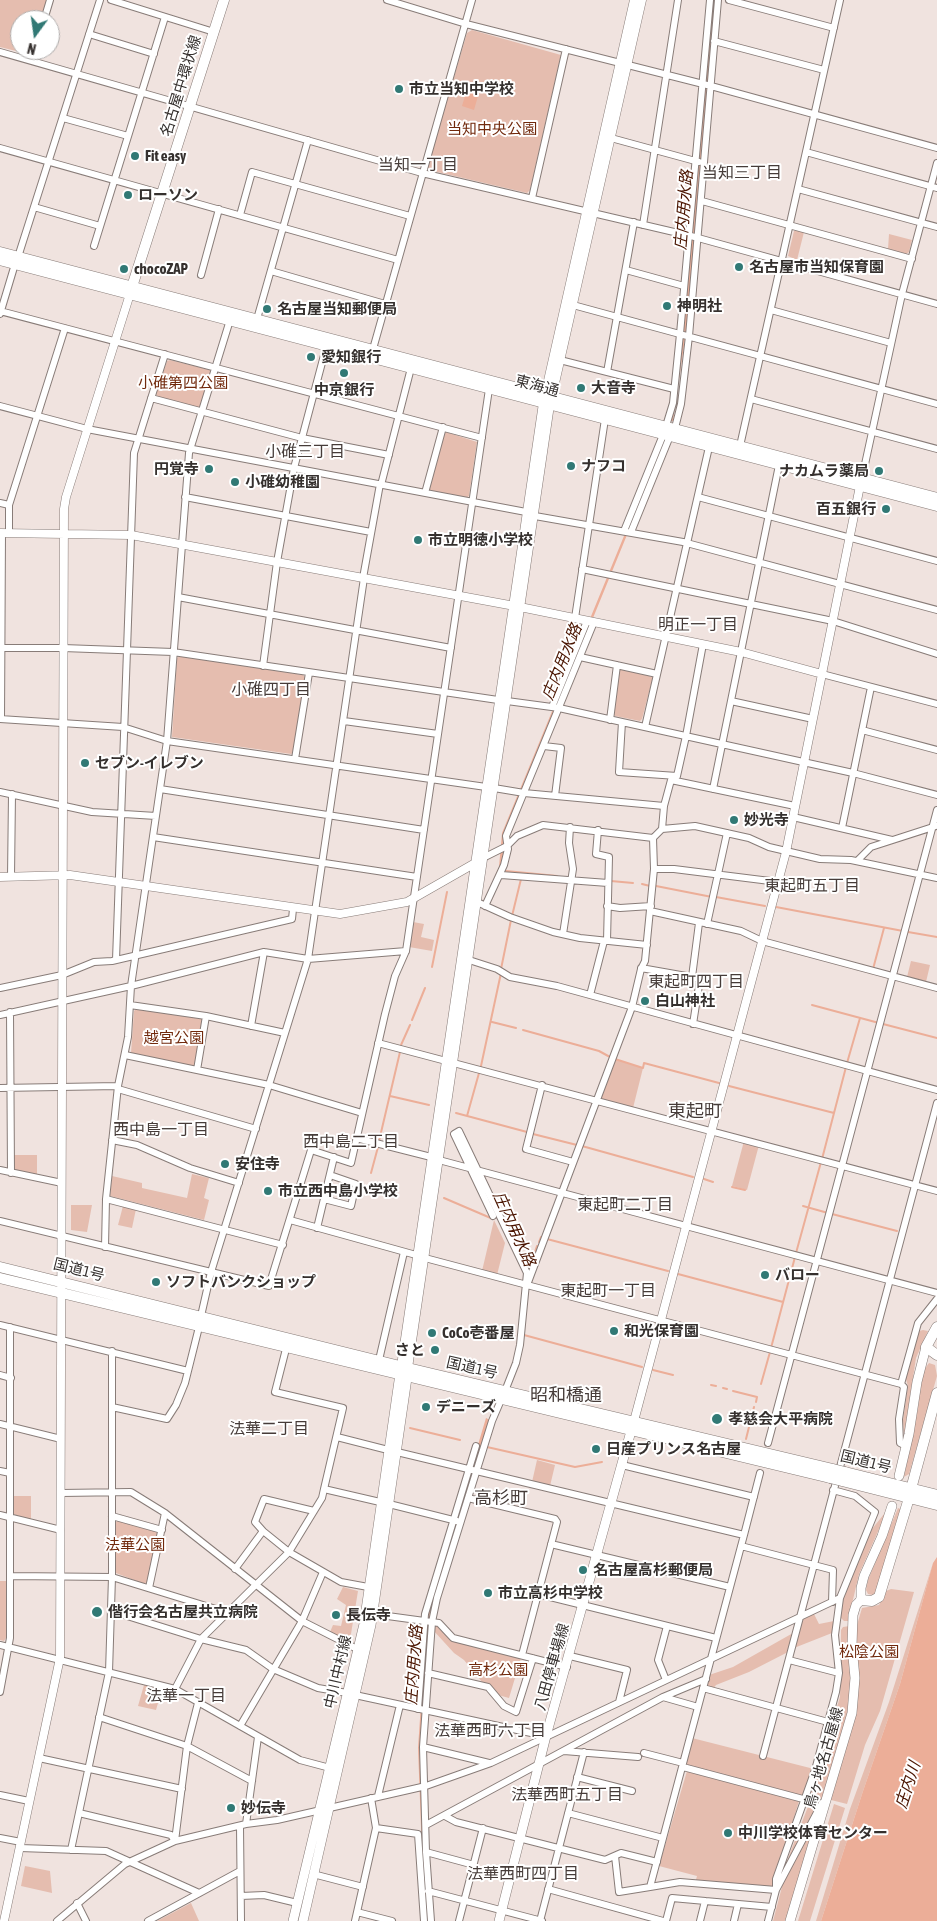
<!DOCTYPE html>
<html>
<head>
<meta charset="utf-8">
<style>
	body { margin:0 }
	#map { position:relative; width:937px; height:1921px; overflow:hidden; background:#f0e3df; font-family:"Asap Condensed",sans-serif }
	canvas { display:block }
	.north { position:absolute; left:10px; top:10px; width:50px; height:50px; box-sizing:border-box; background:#fff; border:1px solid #aeacab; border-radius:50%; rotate:194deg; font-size:14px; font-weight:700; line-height:20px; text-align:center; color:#35302e }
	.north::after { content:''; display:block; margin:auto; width:18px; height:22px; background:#317975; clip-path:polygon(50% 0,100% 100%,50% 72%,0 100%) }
</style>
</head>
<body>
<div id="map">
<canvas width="937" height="1921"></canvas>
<div class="north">N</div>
</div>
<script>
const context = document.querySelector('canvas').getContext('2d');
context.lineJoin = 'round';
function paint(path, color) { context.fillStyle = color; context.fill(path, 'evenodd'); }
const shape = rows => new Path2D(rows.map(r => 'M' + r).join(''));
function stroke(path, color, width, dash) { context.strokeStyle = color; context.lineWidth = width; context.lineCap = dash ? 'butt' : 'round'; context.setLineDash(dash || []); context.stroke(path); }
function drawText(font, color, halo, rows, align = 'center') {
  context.font = font + ' "Asap Condensed","Noto Sans JP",sans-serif'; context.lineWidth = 4; context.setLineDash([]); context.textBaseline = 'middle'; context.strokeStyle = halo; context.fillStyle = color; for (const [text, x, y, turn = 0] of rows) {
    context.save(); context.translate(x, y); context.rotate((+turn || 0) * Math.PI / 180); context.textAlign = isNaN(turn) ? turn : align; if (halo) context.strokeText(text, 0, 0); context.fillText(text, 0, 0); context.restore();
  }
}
paint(shape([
	[0,0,48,0,41,20,20,20,20,50,31,50,28,54,0,47],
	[472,30,561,55,530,190,527,193,429,170,427,168,467,33],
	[796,230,804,232,797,260,788,256,794,231],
	[889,234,912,240,909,252,906,254,888,249],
	[170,360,210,370,211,372,200,406,197,408,158,397,156,394,167,361],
	[446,432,477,442,469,496,466,498,431,491,429,489,444,433],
	[180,656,303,675,305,677,293,753,291,754,172,737,177,658],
	[619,669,653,677,642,719,640,721,615,716,613,713],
	[413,922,424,924,421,937,434,940,432,951,409,947],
	[911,961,930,965,926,982,907,977],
	[136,1009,202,1019,203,1021,196,1064,193,1066,131,1053,134,1011],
	[615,1059,643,1068,633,1108,600,1100],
	[744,1141,759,1145,747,1190,732,1186],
	[14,1155,37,1155,37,1175,17,1171,14,1168],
	[192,1174,209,1178,204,1198,209,1200,204,1220,110,1196,112,1176,142,1183,142,1188,187,1198],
	[71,1205,92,1205,87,1232,71,1230],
	[123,1206,136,1209,132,1228,118,1225],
	[494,1220,505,1243,497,1275,482,1271],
	[923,1330,928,1331,916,1358,904,1437,903,1420,908,1386,905,1376,919,1331],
	[929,1363,935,1365,937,1376,909,1474,904,1477,918,1408,921,1374],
	[537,1460,555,1465,550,1486,532,1482],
	[13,1496,31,1496,31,1520,13,1514],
	[898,1508,903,1510,877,1591,873,1595,868,1594,866,1590,868,1580],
	[888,1509,859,1574,848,1621,844,1621,840,1617,840,1605,846,1586,872,1529],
	[119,1520,156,1530,158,1534,147,1582,144,1584,116,1573,116,1522],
	[933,1563,900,1684,863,1791,821,1921,816,1921,850,1809,889,1702],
	[0,1581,6,1581,6,1638,4,1641,0,1640],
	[343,1587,358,1591,350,1640,348,1641,330,1632,333,1625,341,1626,346,1605,337,1599],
	[891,1589,914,1592,880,1711,865,1745,847,1804,831,1800,828,1792,821,1800,801,1796,687,1765,685,1761,692,1738,818,1770,840,1697,841,1630,843,1627,857,1625,862,1608,879,1605,886,1591],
	[814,1614,819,1624,834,1621,832,1633,794,1648,803,1619],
	[438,1625,452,1641,521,1658,509,1698,498,1695,482,1682,464,1660,454,1653,433,1630,433,1627],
	[793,1633,788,1652,749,1672,716,1685,713,1689,706,1686,709,1675,733,1667],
	[144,1685,162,1689,156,1710,138,1706],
	[687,1771,799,1801,772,1889,695,1883,697,1876,659,1866],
	[824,1802,787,1921,773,1921,783,1883],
	[809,1804,819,1807,780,1879],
	[834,1804,845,1808,810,1921,798,1921],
	[25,1866,50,1871,52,1893,21,1886],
	[191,1903,199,1921,157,1921]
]), '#e5bdaf');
paint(shape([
	[713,0,716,0,686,332,673,421,671,421,683,331],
	[468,86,480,89,474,110,462,106],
	[663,441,665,442,505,833,503,839,506,851,501,869,489,893,488,892,499,867,502,833],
	[486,1418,490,1420,435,1594,429,1619,422,1784,427,1906,429,1921,426,1921,424,1907,418,1748,427,1615],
	[937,1557,937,1921,821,1921,863,1791,900,1684,933,1563]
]), '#ecae98');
stroke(shape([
	[506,871,557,876],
	[611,881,633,883],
	[642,884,650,886],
	[656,886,712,897],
	[716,897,765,906],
	[776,907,903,931],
	[512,916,521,879],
	[908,932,937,937],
	[432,967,447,892],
	[501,969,511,920],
	[873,969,884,928],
	[812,1005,879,1023],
	[412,1020,425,988],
	[492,1022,516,1028],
	[883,1024,937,1038],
	[523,1030,599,1051,610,1057],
	[401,1045,410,1025],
	[615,1059,643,1068,644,1063,719,1083],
	[847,1063,860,1018],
	[481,1066,501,973],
	[729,1086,834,1113],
	[390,1096,429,1105],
	[456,1113,527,1132],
	[467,1116,479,1073],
	[533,1134,577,1145],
	[379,1141,400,1052],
	[582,1146,693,1177],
	[822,1159,846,1067],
	[371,1173,378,1147],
	[704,1179,713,1182],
	[732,1187,745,1190],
	[444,1198,493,1219],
	[803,1206,828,1213],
	[832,1214,897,1231],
	[547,1239,668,1271],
	[539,1242,541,1237],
	[796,1253,821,1162],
	[529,1269,537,1246],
	[678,1274,783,1302],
	[524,1335,642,1367],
	[771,1348,795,1257],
	[653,1370,673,1375],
	[761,1384,770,1352],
	[711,1385,716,1386],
	[723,1388,727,1389],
	[733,1391,757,1397,756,1402],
	[410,1428,460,1440],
	[746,1439,754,1407],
	[487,1447,575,1467,602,1462]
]), '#ecae98', 2);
const minor = shape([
	[111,0,214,32],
	[387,0,466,24,711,86,937,148],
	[729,0,834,28],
	[44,20,50,0],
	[89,34,154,54],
	[714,41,824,70],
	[0,52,422,173,691,236,937,304],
	[31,59,34,50],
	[63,118,128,136],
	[611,138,699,162],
	[0,148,398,260],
	[806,152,937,188],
	[798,189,937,227],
	[532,198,566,49],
	[702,201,912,259],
	[34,207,100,226],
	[240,215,252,172,410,216],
	[643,225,678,0],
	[94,246,165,17],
	[18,257,100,0],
	[626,270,684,286],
	[271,271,385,304],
	[201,275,219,209],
	[573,305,937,404],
	[771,310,891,343],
	[0,311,482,438],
	[0,314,15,264],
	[257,319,308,140],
	[373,349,472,0],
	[560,360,674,389],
	[607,372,634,222],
	[151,398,302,438,389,455],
	[751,399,937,449],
	[0,406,87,429,526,512],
	[666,426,673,403,680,334,710,0],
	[675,428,681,404,689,336,718,0],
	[740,446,840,0],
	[862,478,902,294,937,163],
	[381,485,411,368],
	[425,493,443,427],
	[185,497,371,532],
	[698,497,937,561],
	[0,503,9,505],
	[535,516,683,542,937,610],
	[624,531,663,435],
	[631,532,670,436],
	[9,533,9,505,65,328],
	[582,569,833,621,937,654],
	[363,578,380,484],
	[178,597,451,648],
	[575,618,605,419],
	[0,648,63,648,173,652,498,700],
	[580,657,657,674],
	[263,666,277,562,294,468,327,344],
	[822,674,937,704],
	[507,701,559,708,622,722,853,773,937,795],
	[731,701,813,719],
	[552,707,587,621],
	[0,719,123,727,167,741,486,787],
	[1,719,2,533],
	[610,720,617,665],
	[344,721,438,734],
	[622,722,619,772,677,776],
	[645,727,709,447],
	[862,730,937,750],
	[544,746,561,748,555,796],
	[295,759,309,673],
	[671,780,795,806],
	[494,788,524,793,664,806],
	[160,789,424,830],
	[713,789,779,465],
	[0,792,92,812,156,816],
	[793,817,892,840],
	[842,828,871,687],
	[662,829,664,806,671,780,677,776,686,736,703,644],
	[598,830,596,854,609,857,607,941],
	[153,837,417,877],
	[483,858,507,846,517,836,543,825,653,838,662,829,695,826,749,838,769,847,820,859,851,860,937,878],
	[857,861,871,847,936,826],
	[654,869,674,869,778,882],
	[501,875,608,883],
	[11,877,12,794],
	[477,902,510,917,553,932,580,938,647,945],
	[485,906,504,865,508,849,506,836,594,622],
	[607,906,620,908,651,906],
	[650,911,741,931,762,941,937,988],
	[707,924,727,833],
	[563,934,573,869,569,843,570,827],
	[116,960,134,453,165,354],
	[469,960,497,969,510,977,557,986,937,1090],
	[641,968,692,977],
	[0,988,62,975,94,962,112,961,292,919,293,909],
	[590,995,604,941],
	[130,1005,206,1016,285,1033],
	[10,1012,11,1173],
	[0,1015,131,986,264,952,308,959,406,951],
	[693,1024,700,979,692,977,699,923],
	[251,1026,264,952],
	[378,1043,937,1191],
	[125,1055,269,1085,362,1113],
	[197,1070,206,1016],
	[542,1085,526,1149,573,1162],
	[0,1088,118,1086],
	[118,1089,256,1129],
	[356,1138,431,1157],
	[112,1140,137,1145,190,1168,239,1183],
	[439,1160,937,1293],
	[0,1170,62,1183],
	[106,1199,283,1245],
	[324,1199,351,1206,356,1184,330,1175],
	[493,1216,454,1134,459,1131,527,1273,520,1345,516,1363,505,1391],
	[290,1220,416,1255],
	[0,1221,269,1286,311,1150,351,1163,385,1014,395,976,406,951,489,389],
	[317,1228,334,1157],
	[105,1247,106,1199,118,1086,128,1037,131,986,167,741,189,453,230,320],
	[425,1258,901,1384],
	[527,1285,632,1007,641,969,645,961,654,869,653,838],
	[201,1316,211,1272,308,959,364,578],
	[0,1325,188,1371],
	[287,1345,275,1392,343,1408,324,1489],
	[379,1360,404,1252],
	[0,1375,11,1378],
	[112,1407,167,1419,176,1405,185,1383,199,1327],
	[0,1424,61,1439],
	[337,1437,388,1450],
	[768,1443,937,810],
	[906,1446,900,1443,899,1419,904,1387,901,1384,918,1323,937,1299],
	[397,1452,744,1535,650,1887,619,1892,615,1856],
	[622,1465,754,1497],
	[0,1471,10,1473],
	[833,1490,855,1496,875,1512,840,1598],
	[61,1493,131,1492,165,1513,302,1621,361,1651],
	[468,1498,555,1519,557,1522,522,1655],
	[389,1504,457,1521],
	[0,1515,61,1530],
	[112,1516,162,1530],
	[263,1531,255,1522,264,1499,314,1511],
	[744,1535,760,1473],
	[551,1544,730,1587],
	[741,1546,833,1570,832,1602],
	[235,1569,263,1531,289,1552,341,1582,368,1587],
	[10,1576,112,1577,229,1613],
	[149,1588,165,1513],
	[538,1594,716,1638],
	[111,1611,201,1639,246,1650,273,1669,318,1688,347,1693],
	[373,1614,439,1623,453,1638,567,1667],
	[0,1645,175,1689,300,1760,330,1768],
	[570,1656,627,1670,619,1702],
	[789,1660,839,1673],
	[428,1673,488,1687,504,1706,516,1712,533,1658],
	[666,1680,658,1660,667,1626],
	[703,1688,828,1722],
	[175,1689,201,1639,289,1552,322,1498,324,1489,380,1502],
	[0,1692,10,1638,10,1327],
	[355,1695,545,1736],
	[663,1697,698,1707],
	[418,1709,425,1614,476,1446],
	[99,1717,187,1746,252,1781],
	[240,1726,302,1621,323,1572],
	[423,1747,489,1763],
	[564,1751,638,1757],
	[644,1753,683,1763],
	[763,1756,937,1103],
	[39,1758,182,1789],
	[683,1767,803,1799],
	[577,1777,632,1791],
	[0,1795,29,1801],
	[378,1796,400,1705],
	[79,1813,171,1835,175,1841,187,1746,198,1703],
	[568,1813,663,1838],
	[445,1816,456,1822,605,1860,621,1853,657,1862],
	[246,1824,258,1737],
	[426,1825,663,1697,706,1679],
	[240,1826,241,1921],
	[376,1828,418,1834,424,1921],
	[0,1838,21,1842],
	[20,1848,106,1851,199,1893],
	[71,1850,109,1672,112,1577,112,1351],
	[426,1852,474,1865],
	[313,1874,363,1887],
	[650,1887,680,1882,776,1890,822,1803],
	[548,1889,663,1921],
	[428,1891,542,1921],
	[241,1896,264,1895,297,1903],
	[77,1903,86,1921],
	[357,1912,392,1921],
	[57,1921,125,1864,175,1841,246,1824,277,1820,426,1786,491,1763,840,1598,835,1635,839,1673,836,1692,815,1770,776,1879,776,1890,768,1921],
	[148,1921,240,1871],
	[355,1921,376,1828,371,1798],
	[431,1921,426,1852,423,1747,432,1622,437,1598,492,1421,501,1400],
	[459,1921,483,1828],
	[540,1921,584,1752],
	[666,1921,672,1898,772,1907],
	[700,1921,705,1901],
	[734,1921,738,1904]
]);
const tertiary = shape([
	[0,533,131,535,520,607,741,652,822,674],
	[0,877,70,875,340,914,407,902,477,862],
	[401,1366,543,403,634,0],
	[408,1368,550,405,642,0],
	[634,1421,786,852,861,481],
	[4,1921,60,1658,64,509,66,497,130,294]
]);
const secondary = shape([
	[899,1476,909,1434,917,1382,926,1347],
	[293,1921,364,1624,401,1367],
	[303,1921,371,1625,408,1371],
	[499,1921,546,1736,633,1424],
	[790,1921,852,1713,855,1678,852,1646,853,1615,856,1605,861,1600,861,1588,864,1576,882,1536,892,1506]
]);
const primary = shape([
	[0,252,937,498],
	[0,260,937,506],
	[130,293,224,0],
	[937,1327,926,1347,937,1355],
	[911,1489,937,1393]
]);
const trunk = shape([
	[0,1267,408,1368,833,1469],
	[0,1278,830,1478],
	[845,1472,937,1495],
	[842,1481,937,1505],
	[861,1600,872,1601,879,1597,909,1498]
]);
stroke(minor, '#887c78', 8);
stroke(tertiary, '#887c78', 9);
stroke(secondary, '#887c78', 10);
stroke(primary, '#887c78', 11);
stroke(trunk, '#887c78', 11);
stroke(minor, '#fff', 6);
stroke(tertiary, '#fff', 8);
stroke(secondary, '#fff', 9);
stroke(primary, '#fff', 10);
stroke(trunk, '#fff', 10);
const trunkBridge = shape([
	[833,1469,845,1472],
	[830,1478,842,1481]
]);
stroke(trunkBridge, '#887c78', 11, []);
stroke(trunkBridge, '#fff', 10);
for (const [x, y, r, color] of [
	[399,89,5,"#317975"],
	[135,156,5,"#317975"],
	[128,195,5,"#317975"],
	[739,267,5,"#317975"],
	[124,269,5,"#317975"],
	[667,306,5,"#317975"],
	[267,309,5,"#317975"],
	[311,357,5,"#317975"],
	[344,373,5,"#317975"],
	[581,388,5,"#317975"],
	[571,466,5,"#317975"],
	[209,469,5,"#317975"],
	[879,471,5,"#317975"],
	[235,482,5,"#317975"],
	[886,509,5,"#317975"],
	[418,540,5,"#317975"],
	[85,763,5,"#317975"],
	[734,820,5,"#317975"],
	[645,1001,5,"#317975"],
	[225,1164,5,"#317975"],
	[268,1191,5,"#317975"],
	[765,1275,5,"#317975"],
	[156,1282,5,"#317975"],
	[614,1331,5,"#317975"],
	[432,1333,5,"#317975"],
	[435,1350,5,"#317975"],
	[426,1407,5,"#317975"],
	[717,1419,6,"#317975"],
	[596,1449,5,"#317975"],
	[583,1570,5,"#317975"],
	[488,1593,5,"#317975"],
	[97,1612,6,"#317975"],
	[336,1615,5,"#317975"],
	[231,1808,5,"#317975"],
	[728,1833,5,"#317975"]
]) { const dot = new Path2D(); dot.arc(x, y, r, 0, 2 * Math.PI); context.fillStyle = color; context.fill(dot); stroke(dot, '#fff', 2); }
drawText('15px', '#35302e', '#fff', [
	["名古屋中環状線",181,86,-73],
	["東海通",537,386,15],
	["国道1号",79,1270,14],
	["国道1号",472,1368,13],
	["国道1号",866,1462,14],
	["八田停車場線",552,1667,-74],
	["中川中村線",338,1672,-77],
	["鳥ヶ地名古屋線",824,1758,-74]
]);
drawText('bold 15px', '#35302e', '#fff', [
	["市立当知中学校",409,89],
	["Fit easy",145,156],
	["ローソン",138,195],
	["名古屋市当知保育園",749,267],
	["chocoZAP",134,269],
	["神明社",677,306],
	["名古屋当知郵便局",277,309],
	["愛知銀行",321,357],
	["大音寺",591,388],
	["中京銀行",344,390,"center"],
	["ナフコ",581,466],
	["円覚寺",199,469,"right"],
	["ナカムラ薬局",869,471,"right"],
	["小碓幼稚園",245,482],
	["百五銀行",876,509,"right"],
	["市立明徳小学校",428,540],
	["セブン-イレブン",95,763],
	["妙光寺",744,820],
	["白山神社",655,1001],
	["安住寺",235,1164],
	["市立西中島小学校",278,1191],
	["バロー",775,1275],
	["ソフトバンクショップ",166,1282],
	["和光保育園",624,1331],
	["CoCo壱番屋",442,1333],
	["さと",425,1350,"right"],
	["デニーズ",436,1407],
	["孝慈会大平病院",728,1419],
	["日産プリンス名古屋",606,1449],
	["名古屋高杉郵便局",593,1570],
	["市立高杉中学校",498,1593],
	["偕行会名古屋共立病院",108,1612],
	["長伝寺",346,1615],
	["妙伝寺",241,1808],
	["中川学校体育センター",738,1833]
], 'left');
drawText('15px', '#71290c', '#fff', [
	["当知中央公園",492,129],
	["小碓第四公園",183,383],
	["越宮公園",174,1038],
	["法華公園",135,1545],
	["松陰公園",869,1652],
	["高杉公園",498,1670]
]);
drawText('16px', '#463c39', '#fff', [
	["当知一丁目",418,165],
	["当知三丁目",742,173],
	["小碓三丁目",305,452],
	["明正一丁目",698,625],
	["小碓四丁目",271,690],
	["東起町五丁目",812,886],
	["東起町四丁目",696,982],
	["西中島一丁目",161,1130],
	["西中島二丁目",351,1142],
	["東起町二丁目",625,1205],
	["東起町一丁目",608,1291],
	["法華二丁目",269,1429],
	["法華一丁目",186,1696],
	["法華西町六丁目",490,1731],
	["法華西町五丁目",567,1795],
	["法華西町四丁目",523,1874]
]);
drawText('italic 16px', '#4b1501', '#fff', [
	["庄内用水路",684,210,-85],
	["庄内用水路",562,662,-68],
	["庄内用水路",514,1229,66],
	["庄内用水路",414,1665,-86],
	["庄内川",908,1785,-72]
]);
drawText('18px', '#463c39', '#fff', [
	["東起町",695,1111],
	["昭和橋通",566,1395],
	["高杉町",501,1498]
]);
</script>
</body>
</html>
